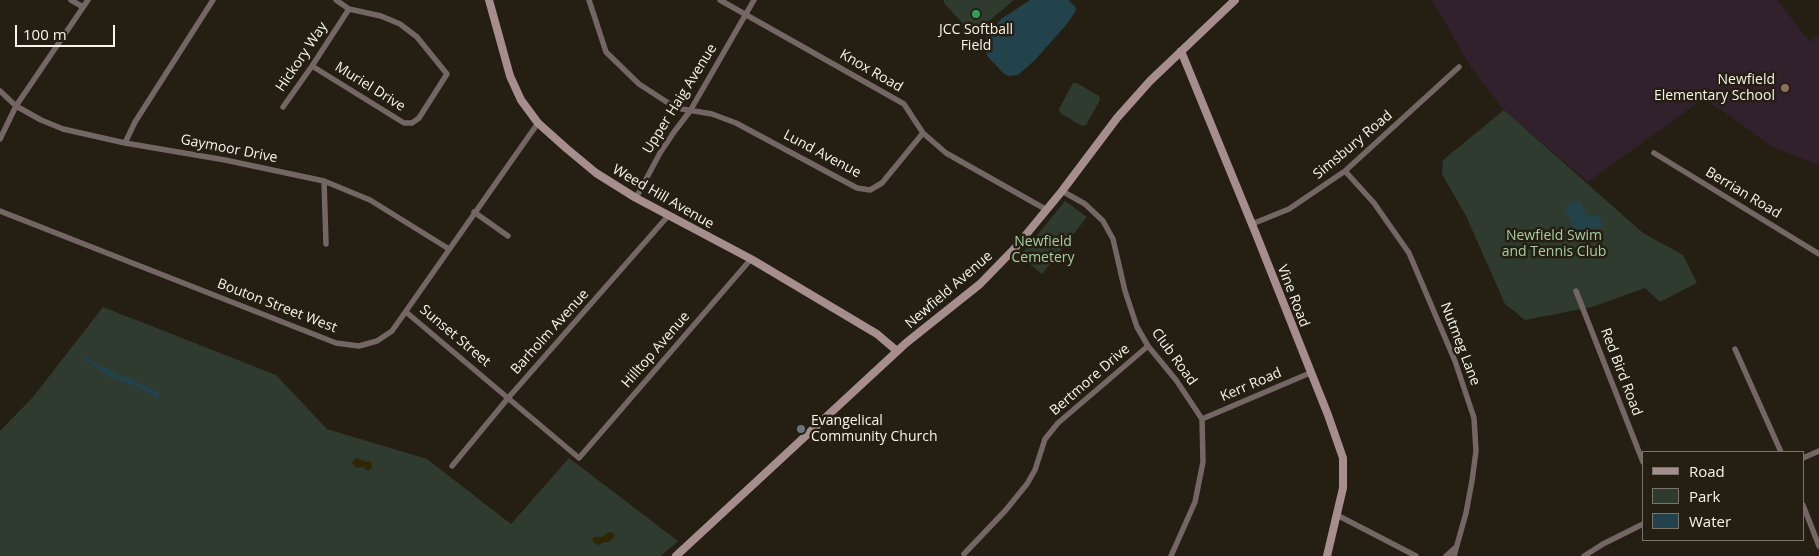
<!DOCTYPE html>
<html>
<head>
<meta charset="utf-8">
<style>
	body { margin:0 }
	#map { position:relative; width:1819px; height:556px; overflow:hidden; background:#241f12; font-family:"Open Sans",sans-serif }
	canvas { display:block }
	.legend { position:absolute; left:1642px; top:451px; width:162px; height:90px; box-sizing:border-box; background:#241f12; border:1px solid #797469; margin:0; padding:6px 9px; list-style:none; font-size:15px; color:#f8f4eb }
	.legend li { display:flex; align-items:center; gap:10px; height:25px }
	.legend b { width:25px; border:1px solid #797469 }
	.scale { position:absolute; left:15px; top:25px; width:100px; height:22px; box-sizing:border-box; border:2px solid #f8f4eb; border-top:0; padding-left:6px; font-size:15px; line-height:18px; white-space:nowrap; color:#f8f4eb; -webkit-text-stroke:4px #241f12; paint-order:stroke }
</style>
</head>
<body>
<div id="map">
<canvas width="1819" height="556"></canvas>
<ul class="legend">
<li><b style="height:6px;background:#a68e8e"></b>Road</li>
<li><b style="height:14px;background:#2f3b2e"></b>Park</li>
<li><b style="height:14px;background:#22424c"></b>Water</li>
</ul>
<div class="scale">100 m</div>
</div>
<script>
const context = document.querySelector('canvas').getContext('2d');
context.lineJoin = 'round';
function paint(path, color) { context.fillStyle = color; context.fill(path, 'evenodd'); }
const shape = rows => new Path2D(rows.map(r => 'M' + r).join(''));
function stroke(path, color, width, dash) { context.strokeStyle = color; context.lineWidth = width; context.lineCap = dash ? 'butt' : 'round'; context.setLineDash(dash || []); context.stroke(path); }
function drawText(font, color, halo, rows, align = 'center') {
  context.font = font + ' "Open Sans",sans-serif'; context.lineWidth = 5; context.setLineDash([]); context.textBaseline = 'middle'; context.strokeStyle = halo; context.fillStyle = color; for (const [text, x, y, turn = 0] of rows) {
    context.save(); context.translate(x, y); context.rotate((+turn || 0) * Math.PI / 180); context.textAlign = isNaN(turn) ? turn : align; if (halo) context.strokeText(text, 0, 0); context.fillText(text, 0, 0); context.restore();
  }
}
paint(shape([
	[1432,0,1777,0,1810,42,1819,34,1819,165,1769,145,1726,113,1703,99,1588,182,1504,110,1469,64]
]), '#31212c');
paint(shape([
	[944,0,1014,0,977,31,971,30,963,24,944,3],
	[1073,83,1077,83,1099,96,1100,100,1086,125,1082,126,1060,113,1059,109],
	[1504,110,1643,233,1683,255,1697,283,1660,302,1645,288,1592,307,1525,320,1505,304,1466,216,1442,174,1443,160],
	[1065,201,1087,217,1042,274,1020,256],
	[103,307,276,375,327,429,427,459,511,524,569,458,678,541,661,556,0,556,0,431,33,397]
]), '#2f3b2e');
paint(shape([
	[356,458,366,462,369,461,372,463,372,467,368,471,363,467,356,468,352,462],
	[608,532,614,533,615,536,609,542,604,542,599,545,594,543,592,539,594,537,602,537]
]), '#2e2605');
paint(shape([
	[1030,0,1069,0,1076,8,1075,12,1067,24,1034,61,1018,75,1009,76,1004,74,988,57,986,52,986,38,1001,19],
	[1580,200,1587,217,1598,215,1603,226,1577,237,1565,207],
	[86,357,102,368,106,368,119,375,128,377,160,394,158,399,137,387,107,376,89,362,86,361,83,359]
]), '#22424c');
stroke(shape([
	[71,0,83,7],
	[589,0,606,52,639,84,676,108,712,114,736,123,857,188,870,190,882,183,923,133],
	[720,0,904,104,923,133,946,153,1047,210],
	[312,66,404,123,412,123,419,118,447,74,417,37,400,24,381,16,349,9,336,0],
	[0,91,16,106,41,120,63,129,125,143,225,160,324,181,370,200,449,249],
	[283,107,312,66,349,9],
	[0,139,16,106,88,0],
	[125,143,135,122,213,0],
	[1654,153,1819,254],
	[1345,171,1374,203,1409,253,1455,361,1474,418,1476,451,1472,481,1466,513,1454,556],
	[324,181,326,244],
	[1062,191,1085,204,1103,221,1113,239,1125,291,1137,327,1148,346,1176,380,1202,419,1203,462,1195,502,1171,556],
	[636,198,660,153,674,132,690,111,754,0],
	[0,211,336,343,359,346,377,341,392,331,538,123],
	[474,212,508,236],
	[1252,224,1289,209,1345,171,1459,67],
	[1576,291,1643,462],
	[406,312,579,458,751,259],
	[1735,349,1781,452],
	[1202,419,1310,373],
	[1803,458,1819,451],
	[452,466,509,397,668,216],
	[1803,505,1819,546],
	[1337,515,1416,556],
	[964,554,1005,511,1027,484,1035,470,1045,439,1058,423,1148,346],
	[1446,556,1455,548],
	[1584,556,1603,544,1643,524]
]), '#756666', 5.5);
stroke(shape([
	[489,0,510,76,521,100,538,123,566,148,596,173,636,198,751,259,877,334,897,351],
	[1181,51,1256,234,1328,415,1343,458,1343,488,1327,556],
	[676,556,906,343,980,284,1015,248,1062,191,1117,118,1150,81,1235,0]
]), '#a68e8e', 8);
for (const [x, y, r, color] of [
	[976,14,5,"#2e9e5b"],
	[1785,88,5,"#8d6e63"],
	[801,429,5,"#6b7280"]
]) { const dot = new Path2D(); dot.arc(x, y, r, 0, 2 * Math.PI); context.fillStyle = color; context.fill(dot); stroke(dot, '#241f12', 2); }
drawText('14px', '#f8f4eb', '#241f12', [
	["JCC Softball",976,30],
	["Field",976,46],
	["Newfield",1775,80,"right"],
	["Elementary School",1775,96,"right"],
	["Evangelical",811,421,"left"],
	["Community Church",811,437,"left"]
]);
drawText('14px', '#f8f4eb', '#241f12', [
	["Hickory Way",302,57,-56],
	["Knox Road",871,71,30],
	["Muriel Drive",370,87,32],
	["Upper Haig Avenue",680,99,-58],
	["Simsbury Road",1353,145,-40],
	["Gaymoor Drive",229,149,11],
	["Lund Avenue",822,154,28],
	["Berrian Road",1743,193,31],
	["Weed Hill Avenue",663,197,30],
	["Newfield Avenue",949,290,-41],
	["Vine Road",1293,296,69],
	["Bouton Street West",277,306,21],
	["Barholm Avenue",550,332,-48],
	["Sunset Street",455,336,40],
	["Nutmeg Lane",1460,344,69],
	["Hilltop Avenue",656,350,-49],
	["Club Road",1174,357,54],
	["Red Bird Road",1621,372,69],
	["Bertmore Drive",1090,380,-41],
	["Kerr Road",1251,385,-23]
]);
drawText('14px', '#a6cea3', '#241f12', [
	["Newfield Swim",1554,236],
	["and Tennis Club",1554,252],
	["Newfield",1043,242],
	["Cemetery",1043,258]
]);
</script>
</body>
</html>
